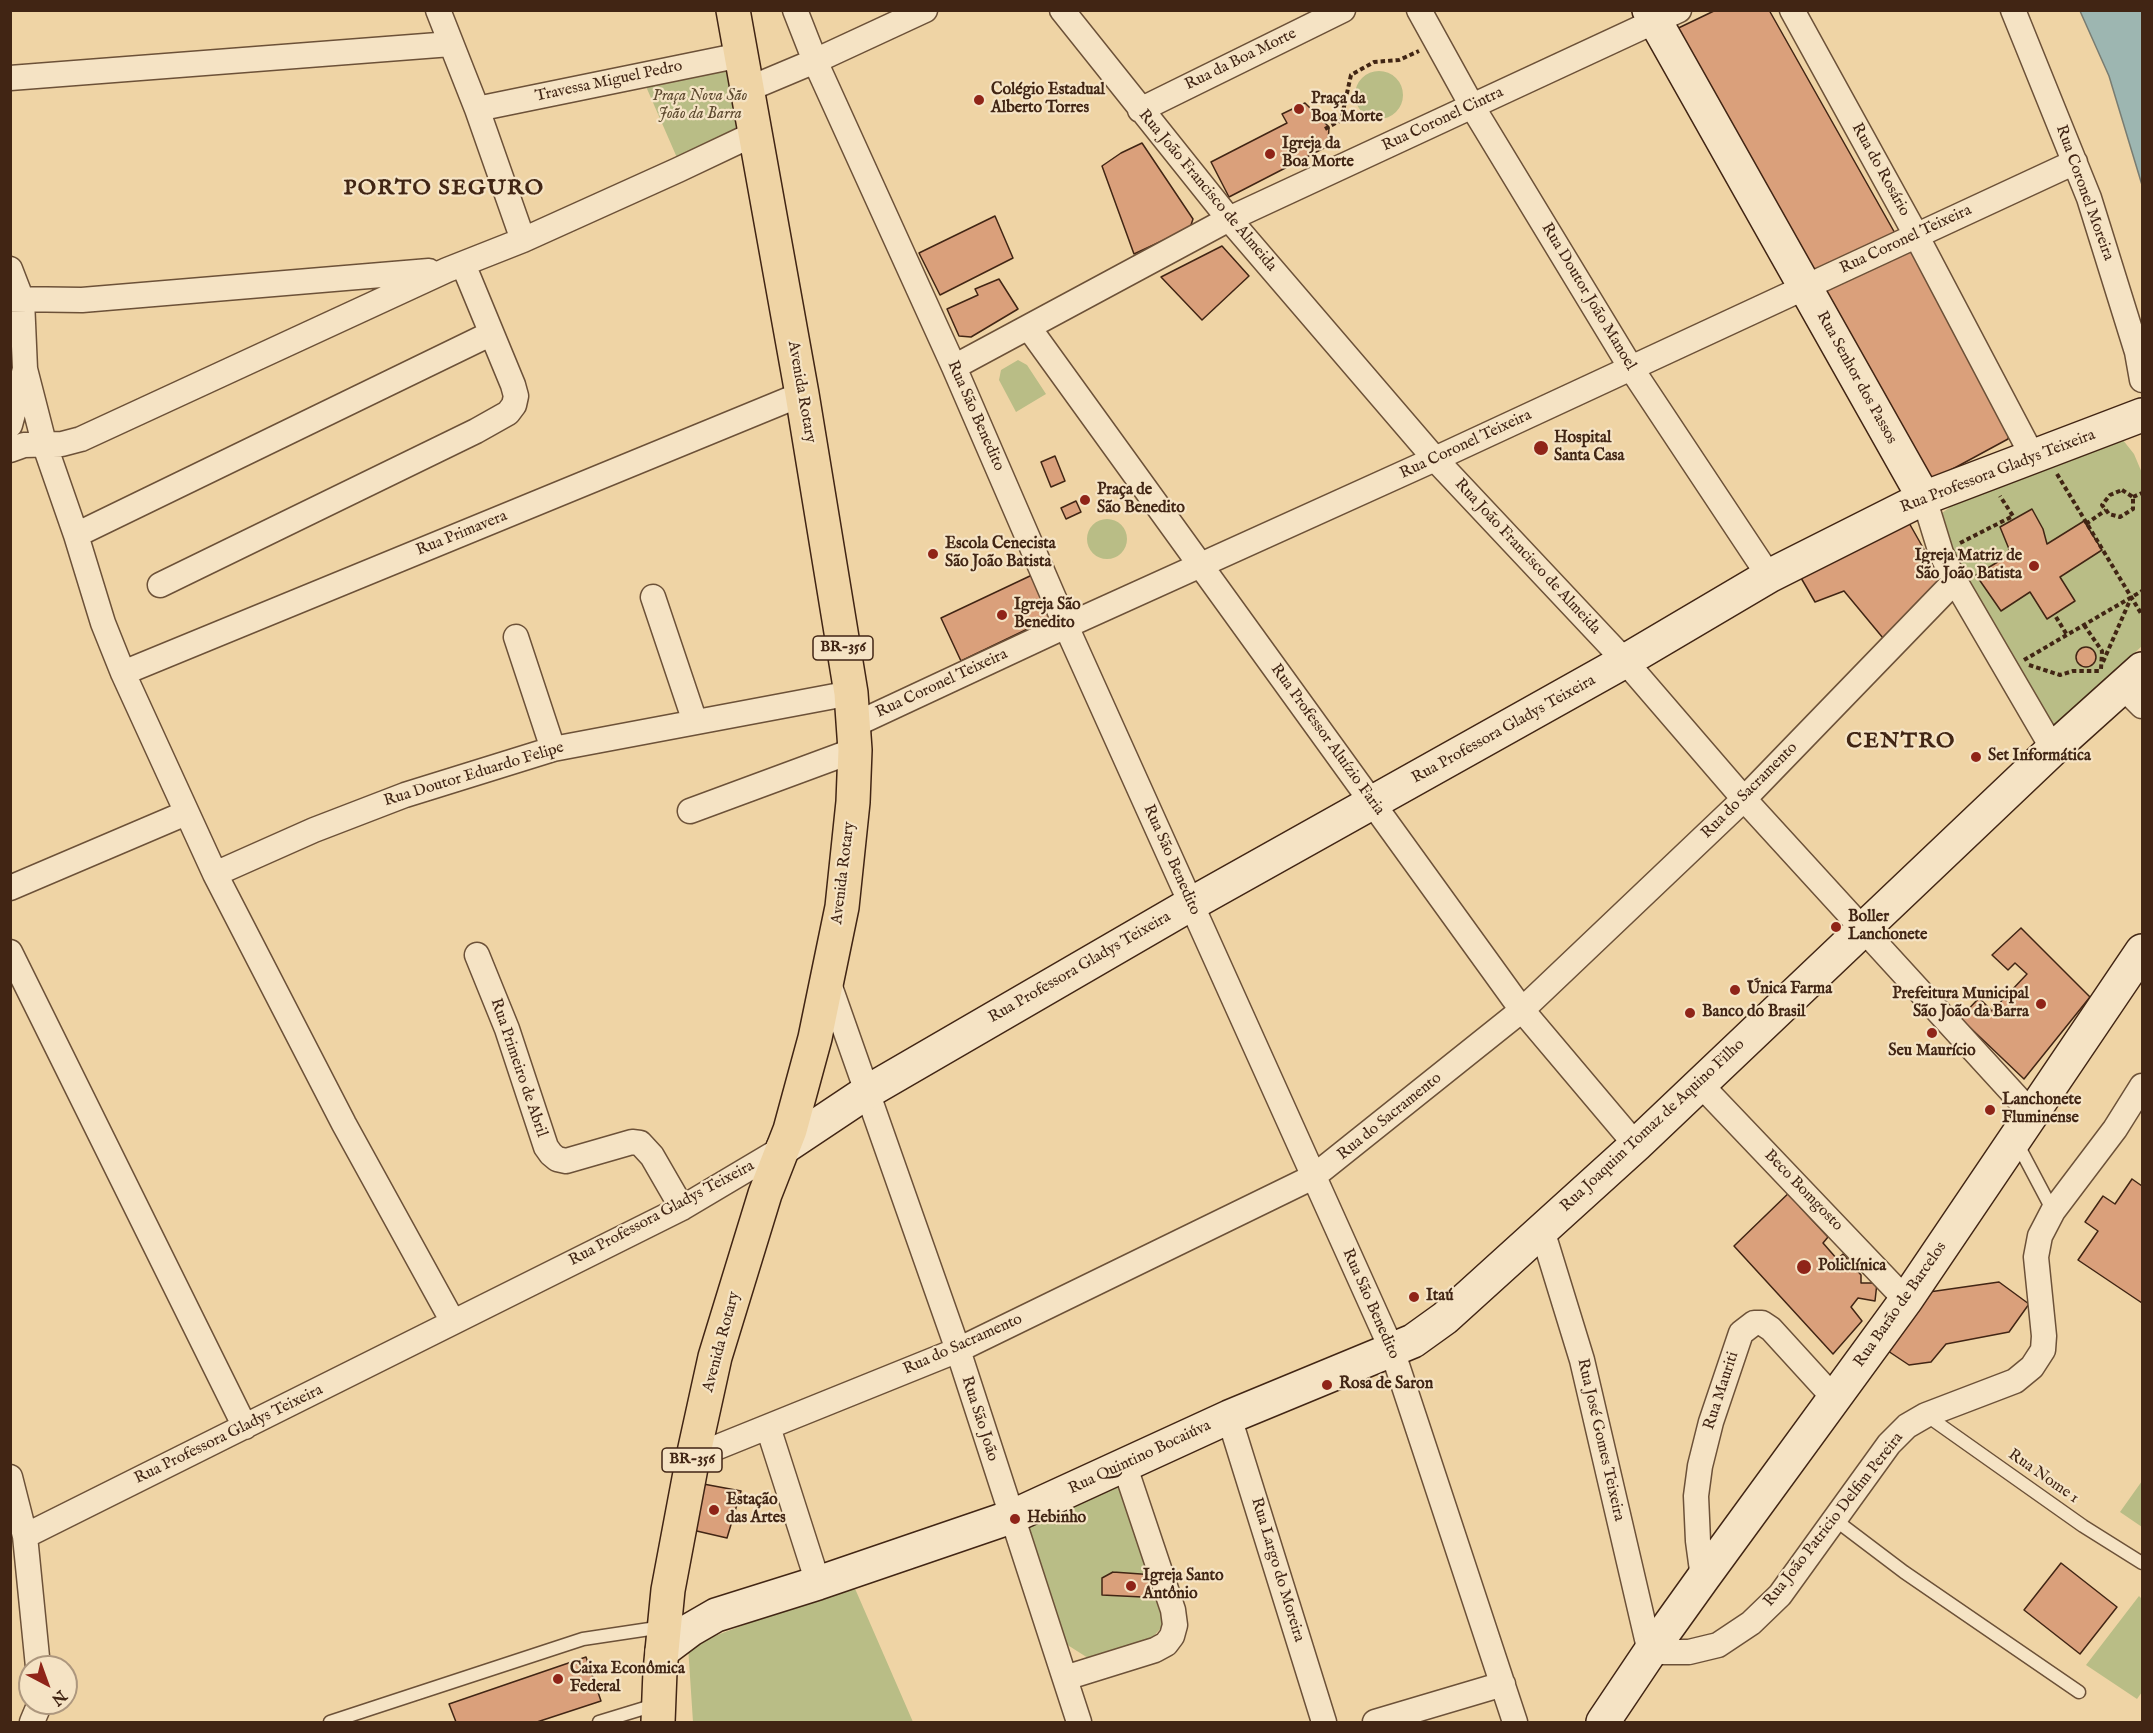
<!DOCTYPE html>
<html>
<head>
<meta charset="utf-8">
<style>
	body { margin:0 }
	#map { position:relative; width:2153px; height:1733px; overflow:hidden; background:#efd4a5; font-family:"IM FELL English",serif }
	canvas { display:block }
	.frame { position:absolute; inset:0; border:12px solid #412514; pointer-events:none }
	.north { position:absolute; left:18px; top:1655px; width:60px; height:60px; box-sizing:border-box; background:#f5e3c4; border:2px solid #ad977e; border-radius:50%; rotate:139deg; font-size:16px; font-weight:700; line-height:24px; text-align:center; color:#412514 }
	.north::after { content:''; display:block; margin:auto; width:21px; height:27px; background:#8f2418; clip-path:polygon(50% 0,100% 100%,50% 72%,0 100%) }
</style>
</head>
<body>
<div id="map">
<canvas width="2153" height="1733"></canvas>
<div class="frame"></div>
<div class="north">N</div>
</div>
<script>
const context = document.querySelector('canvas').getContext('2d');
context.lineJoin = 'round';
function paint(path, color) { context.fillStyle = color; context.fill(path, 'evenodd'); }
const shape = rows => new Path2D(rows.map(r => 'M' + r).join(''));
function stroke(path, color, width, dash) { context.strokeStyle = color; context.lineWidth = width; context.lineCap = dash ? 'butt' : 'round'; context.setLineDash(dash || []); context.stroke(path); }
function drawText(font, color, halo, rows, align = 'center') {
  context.font = font + ' "IM FELL English",serif'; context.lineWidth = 4.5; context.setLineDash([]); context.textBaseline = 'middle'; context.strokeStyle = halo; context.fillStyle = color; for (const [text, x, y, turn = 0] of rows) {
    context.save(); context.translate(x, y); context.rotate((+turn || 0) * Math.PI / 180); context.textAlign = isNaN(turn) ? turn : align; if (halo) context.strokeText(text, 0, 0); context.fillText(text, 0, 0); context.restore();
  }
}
paint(shape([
	[739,59,751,126,678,160,641,75],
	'1355 95a24 24 0 1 1 48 0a24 24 0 1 1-48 0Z',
	[1018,360,1027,365,1046,394,1016,412,999,380,1001,370],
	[2119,435,2134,454,2142,473,2142,646,2054,727,1931,521,1964,497],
	'1087 539a20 20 0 1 1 40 0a20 20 0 1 1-40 0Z',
	[1115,1478,1127,1500,1166,1622,1153,1637,1088,1658,1066,1644,1025,1520],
	[2142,1481,2142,1527,2120,1512],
	[853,1584,913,1722,693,1722,688,1646],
	[2139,1596,2142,1599,2142,1692,2137,1699,2086,1665]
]), '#b9bd86');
const water = shape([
	[2080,11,2142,11,2142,185,2109,76,2080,11]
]);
paint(water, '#9db6b1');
stroke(water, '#787c72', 1.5);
const building = shape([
	[1716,10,1769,10,1896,235,1810,276,1668,33,1716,10],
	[1305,103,1329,127,1328,146,1229,197,1211,162,1287,123,1282,114,1305,103],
	[1142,143,1193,219,1190,228,1134,254,1102,166,1121,153,1142,143],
	[995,216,1013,258,940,295,919,253,995,216],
	[1916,235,2013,419,2008,439,1936,478,1926,479,1812,284,1916,235],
	[1222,246,1249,276,1202,320,1161,277,1222,246],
	[999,279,1018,309,971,337,959,336,947,309,978,295,975,289,999,279],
	[1055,456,1065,481,1051,487,1041,462,1055,456],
	[1076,501,1081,512,1066,519,1061,508,1076,501],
	[2032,509,2043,529,2047,544,2084,521,2102,550,2060,577,2075,601,2047,619,2030,592,2001,611,1976,575,2006,557,2009,549,2000,527,2032,509],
	[1904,514,1939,576,1938,583,1883,638,1844,591,1815,602,1797,571,1904,514],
	[1049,567,1063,612,961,661,941,618,1049,567],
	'2076 657a10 10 0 1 1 20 0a10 10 0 1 1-20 0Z',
	[2021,928,2090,997,2024,1079,1960,1018,1979,998,1992,1011,2027,974,2015,963,2008,970,1992,955,2021,928],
	[2132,1179,2142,1186,2142,1303,2078,1260,2098,1231,2085,1222,2103,1196,2115,1204,2132,1179],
	[1796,1186,1809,1199,1800,1207,1828,1237,1823,1243,1837,1259,1843,1254,1861,1275,1861,1283,1877,1283,1875,1301,1858,1298,1851,1307,1862,1321,1833,1354,1734,1246,1796,1186],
	[1999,1282,2029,1304,2009,1332,1946,1344,1931,1362,1909,1365,1888,1351,1929,1292,1999,1282],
	[698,1483,741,1491,727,1538,688,1529,698,1483],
	[2061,1563,2117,1607,2080,1654,2024,1610,2061,1563],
	[1113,1572,1155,1575,1163,1598,1102,1595,1102,1578,1113,1572],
	[586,1657,601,1701,537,1722,456,1722,449,1704,586,1657]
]);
paint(building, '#daa07b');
stroke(building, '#412514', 1.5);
const lane = shape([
	[2016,1141,2053,1211],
	[1926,1415,2083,1526,2142,1563],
	[1834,1519,1904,1572,2079,1692],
	[330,1722,583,1639,663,1627],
	[599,1722,658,1704]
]);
const street = shape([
	[438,10,477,109,523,240],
	[795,10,815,61,954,367,1066,626,1392,1350,1515,1722],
	[1062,10,1229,219,1435,459,1625,661,1744,799,2033,1115],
	[1419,10,1472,106,1631,368,1769,576],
	[1792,10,1916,235,2033,457],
	[2013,10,2089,198,2137,352,2142,380],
	[10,78,451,44],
	[746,90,815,61,925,10],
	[477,109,741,55],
	[1140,110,1343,10],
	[10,269,22,300,25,369,10,425],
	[10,299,82,300,429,271],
	[1029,328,1522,1010,1636,1145],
	[954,367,1229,219,1679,10],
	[25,369,44,443,76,535,103,623,123,673,215,874,344,1124,453,1322],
	[10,450,24,445,62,444,81,439,447,270,523,240,678,170,754,134],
	[1924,498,1941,553,1955,581,2053,749],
	[76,535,490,334],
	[160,585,476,431,508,413,514,405,516,396,513,385,463,264],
	[653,597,695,722],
	[516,637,553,749],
	[123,673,802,394],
	[2123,687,2142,706],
	[854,725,1066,626,1435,459,2075,162],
	[690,811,855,750],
	[215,874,314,830,405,795,553,749,851,693],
	[10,888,186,813],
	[10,952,245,1427],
	[477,955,507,1029,546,1147,551,1154,557,1159,566,1161,632,1142,640,1143,652,1156,682,1208],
	[828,981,958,1350,1079,1722],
	[1699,1083,1906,1300],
	[1542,1230,1582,1360,1650,1652,1689,1652,1718,1645,1751,1623,1780,1595,1889,1444,1907,1426,1926,1415,2015,1381,2032,1367,2043,1350,2044,1336,2036,1257,2040,1236,2053,1211,2115,1129,2142,1086],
	[1229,1417,1324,1722],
	[768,1427,818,1583],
	[693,1457,958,1350,1313,1177,1522,1010,1744,799,1955,581],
	[10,1477,25,1536,38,1667],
	[25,1536,682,1208,783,1148],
	[1703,1578,1698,1541,1696,1496,1700,1466,1711,1422,1741,1333,1754,1323,1762,1323,1771,1329,1834,1398],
	[1065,1678,1155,1650,1166,1644,1172,1636,1175,1625,1173,1610,1124,1464],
	[32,1722,40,1703],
	[1375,1722,1503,1684]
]);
const secondary = shape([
	[1649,10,1924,498],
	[783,1148,867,1092,1191,904,1625,661,1769,576,1924,498,2142,415],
	[662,1651,690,1630,716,1615,818,1583,1011,1517,1229,1417,1413,1341,1445,1318,1636,1145,2053,749,2142,669],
	[1603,1722,1650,1652,1703,1578,1906,1300,2142,951]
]);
const primary = shape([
	[658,1722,660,1671,668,1590,693,1457,715,1357,765,1194,790,1130,815,1038,842,907,853,802,855,750,851,693,802,394,733,10]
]);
stroke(lane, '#6c5138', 15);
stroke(street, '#6c5138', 27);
stroke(secondary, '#412514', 36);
stroke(primary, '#412514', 36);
stroke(shape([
	[1325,129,1341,120,1351,75,1374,62,1399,60,1419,51],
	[2057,474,2142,615],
	[2122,490,2133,497,2133,509,2120,517,2109,514,2102,505,2110,495,2122,490],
	[2133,497,2142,493],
	[2086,524,2106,510],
	[1960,543,2013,516,2000,496],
	[2056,617,2067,635],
	[2084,625,2102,651,2101,669],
	[2024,660,2142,591],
	[2103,662,2131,598],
	[2029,665,2060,675,2073,671,2100,671]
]), '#412514', 4, [4.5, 3]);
stroke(lane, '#f5e3c4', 12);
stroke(street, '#f5e3c4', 24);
stroke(secondary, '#f5e3c4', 33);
stroke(primary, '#efd4a5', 33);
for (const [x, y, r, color] of [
	[979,100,6,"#8f2418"],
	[1299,109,6,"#8f2418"],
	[1270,154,6,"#8f2418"],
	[1541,448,8,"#8f2418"],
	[1085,500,6,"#8f2418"],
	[933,554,6,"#8f2418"],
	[2034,566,6,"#8f2418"],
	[1002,615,6,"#8f2418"],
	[1976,757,6,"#8f2418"],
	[1836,927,6,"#8f2418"],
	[1735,990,6,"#8f2418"],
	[2041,1004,6,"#8f2418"],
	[1690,1013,6,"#8f2418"],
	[1932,1033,6,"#8f2418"],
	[1990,1110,6,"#8f2418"],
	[1804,1267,8,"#8f2418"],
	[1414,1297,6,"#8f2418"],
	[1327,1385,6,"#8f2418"],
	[714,1510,6,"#8f2418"],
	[1015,1519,6,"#8f2418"],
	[1131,1586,6,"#8f2418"],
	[558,1679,6,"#8f2418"]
]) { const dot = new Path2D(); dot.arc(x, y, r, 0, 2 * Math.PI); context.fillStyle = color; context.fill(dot); stroke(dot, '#f5e3c4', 2); }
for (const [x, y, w] of [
	[843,648,60],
	[692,1460,60]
]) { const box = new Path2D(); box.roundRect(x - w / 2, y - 12, w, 24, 4.5); context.fillStyle = '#f5e3c4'; context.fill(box); stroke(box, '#412514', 1.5); }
drawText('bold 15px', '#412514', null, [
	["BR-356",843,648],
	["BR-356",692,1460]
]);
drawText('16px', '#412514', '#f5e3c4', [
	["Rua da Boa Morte",1241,60,-26],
	["Travessa Miguel Pedro",609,82,-12],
	["Rua Coronel Cintra",1443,120,-25],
	["Rua do Rosário",1880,170,61],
	["Rua João Francisco de Almeida",1207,191,50],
	["Rua Coronel Moreira",2084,193,70],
	["Rua Coronel Teixeira",1906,240,-25],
	["Rua Doutor João Manoel",1588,297,59],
	["Rua Senhor dos Passos",1856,378,61],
	["Avenida Rotary",801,392,80],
	["Rua São Benedito",975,416,66],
	["Rua Coronel Teixeira",1466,445,-25],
	["Rua Professora Gladys Teixeira",1998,472,-21],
	["Rua Primavera",462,534,-22],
	["Rua João Francisco de Almeida",1527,557,47],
	["Rua Coronel Teixeira",942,684,-25],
	["Rua Professora Gladys Teixeira",1504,730,-29],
	["Rua Professor Aluízio Faria",1327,740,54],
	["Rua Doutor Eduardo Felipe",474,775,-17],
	["Rua do Sacramento",1750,791,-45],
	["Rua São Benedito",1171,860,66],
	["Avenida Rotary",844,873,-83],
	["Rua Professora Gladys Teixeira",1080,968,-30],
	["Rua Primeiro de Abril",518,1068,71],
	["Rua do Sacramento",1390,1117,-39],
	["Rua Joaquim Tomaz de Aquino Filho",1653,1126,-43],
	["Beco Bomgosto",1803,1191,46],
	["Rua Professora Gladys Teixeira",662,1214,-28],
	["Rua São Benedito",1370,1304,66],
	["Rua Barão de Barcelos",1901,1305,-55],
	["Avenida Rotary",722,1342,-75],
	["Rua do Sacramento",963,1345,-24],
	["Rua Mauriti",1722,1391,-72],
	["Rua São João",979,1419,72],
	["Rua Professora Gladys Teixeira",229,1435,-26],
	["Rua José Gomes Teixeira",1600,1440,77],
	["Rua Quintino Bocaiúva",1140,1458,-25],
	["Rua Nome 1",2043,1477,35],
	["Rua João Patricio Delfim Pereira",1834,1520,-52],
	["Rua Largo do Moreira",1277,1570,73]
]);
drawText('bold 16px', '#412514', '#f5e3c4', [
	["Colégio Estadual",991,91],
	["Alberto Torres",991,109],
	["Praça da",1311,100],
	["Boa Morte",1311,118],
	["Igreja da",1282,145],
	["Boa Morte",1282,163],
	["Hospital",1554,439],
	["Santa Casa",1554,457],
	["Praça de",1097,491],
	["São Benedito",1097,509],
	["Escola Cenecista",945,545],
	["São João Batista",945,563],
	["Igreja Matriz de",2022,557,"right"],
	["São João Batista",2022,575,"right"],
	["Igreja São",1014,606],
	["Benedito",1014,624],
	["Set Informática",1988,757],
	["Boller",1848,918],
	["Lanchonete",1848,936],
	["Única Farma",1747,990],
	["Prefeitura Municipal",2029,995,"right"],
	["São João da Barra",2029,1013,"right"],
	["Banco do Brasil",1702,1013],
	["Seu Maurício",1932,1052,"center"],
	["Lanchonete",2002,1101],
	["Fluminense",2002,1119],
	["Policlínica",1818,1267],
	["Itaú",1426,1297],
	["Rosa de Saron",1339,1385],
	["Estação",726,1501],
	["das Artes",726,1519],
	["Hebinho",1027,1519],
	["Igreja Santo",1143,1577],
	["Antônio",1143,1595],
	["Caixa Econômica",570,1670],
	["Federal",570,1688]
], 'left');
drawText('italic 16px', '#5f4b30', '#f5e3c4', [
	["Praça Nova São",700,97],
	["João da Barra",700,115]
]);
context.letterSpacing = '1.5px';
drawText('bold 22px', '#412514', '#f5e3c4', [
	["PORTO SEGURO",444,189],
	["CENTRO",1901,742]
]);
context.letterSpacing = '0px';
</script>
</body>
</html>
